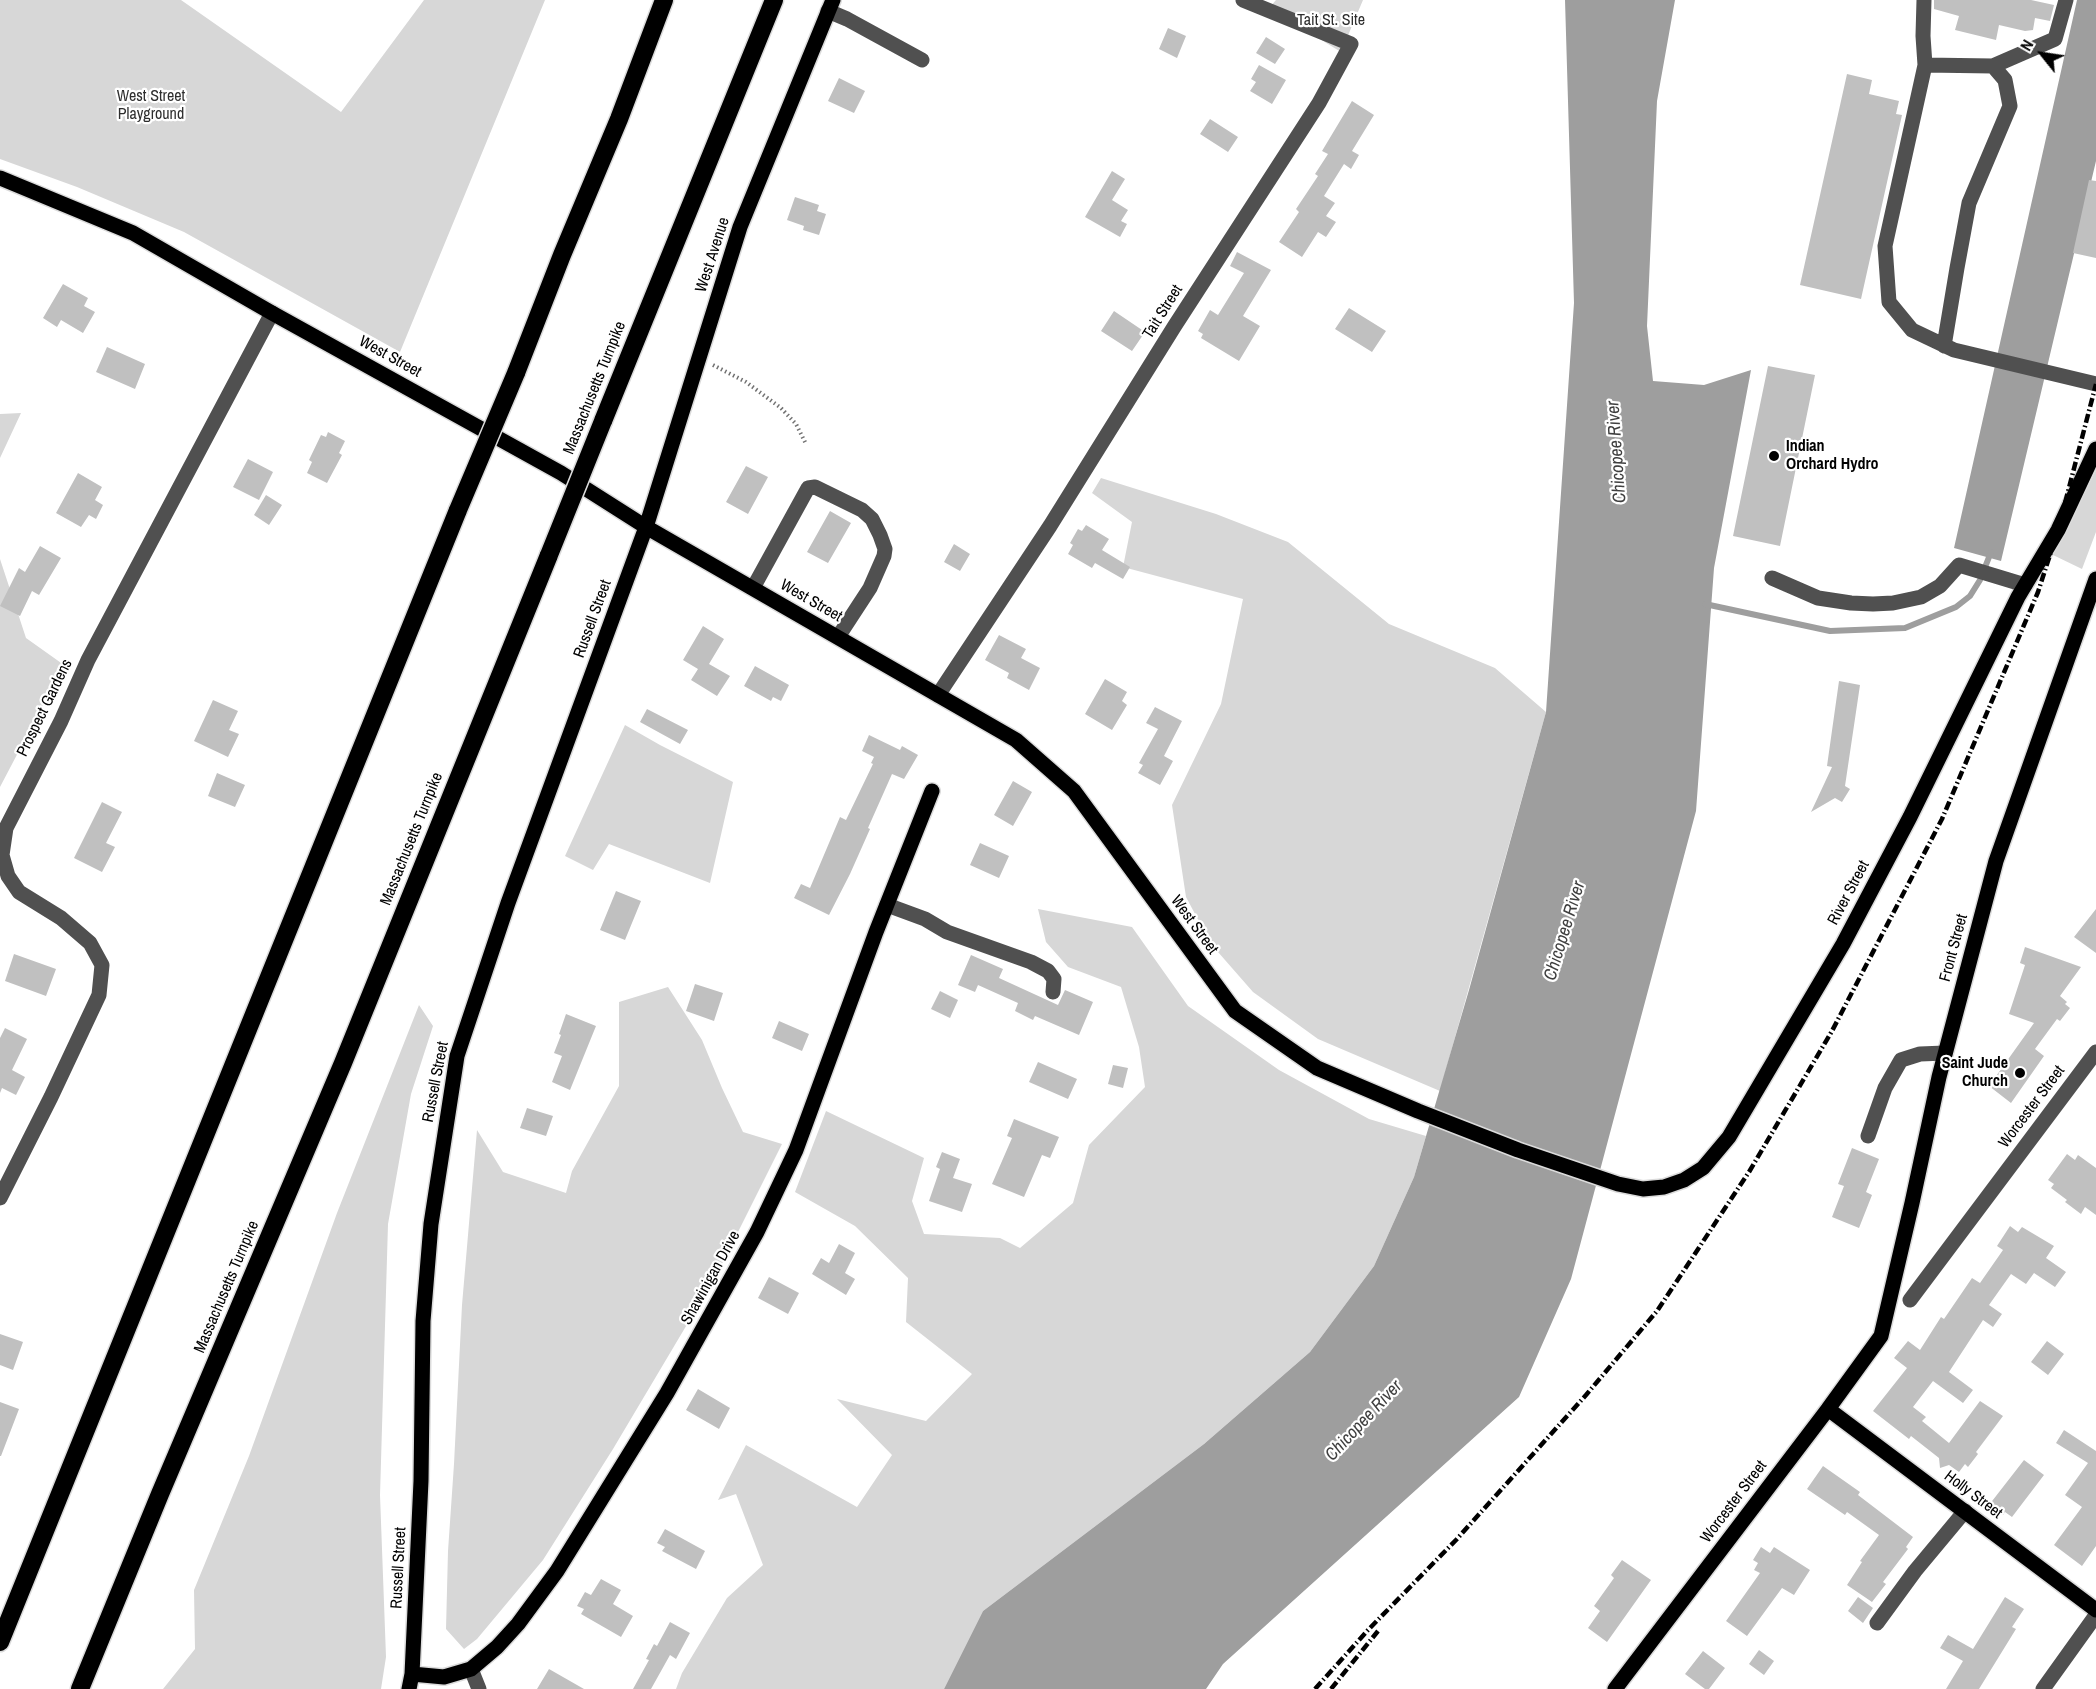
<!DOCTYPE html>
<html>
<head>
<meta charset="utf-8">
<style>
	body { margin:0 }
	#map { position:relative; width:2096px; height:1689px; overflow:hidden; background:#fff; font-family:"Archivo Narrow",sans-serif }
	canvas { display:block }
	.north { position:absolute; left:2012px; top:24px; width:60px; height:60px; -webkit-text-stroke:4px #fff; paint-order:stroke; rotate:300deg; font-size:16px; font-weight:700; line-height:24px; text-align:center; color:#000 }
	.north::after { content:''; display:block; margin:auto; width:21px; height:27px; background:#000; clip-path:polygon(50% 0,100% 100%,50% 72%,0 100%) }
</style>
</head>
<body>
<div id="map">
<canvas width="2096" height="1689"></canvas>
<div class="north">N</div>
</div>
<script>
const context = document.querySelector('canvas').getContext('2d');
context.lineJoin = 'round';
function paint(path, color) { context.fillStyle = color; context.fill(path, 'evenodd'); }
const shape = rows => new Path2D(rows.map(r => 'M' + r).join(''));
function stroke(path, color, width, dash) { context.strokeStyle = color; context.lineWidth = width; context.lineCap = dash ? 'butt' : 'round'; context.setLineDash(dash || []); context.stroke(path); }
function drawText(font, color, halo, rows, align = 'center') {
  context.font = font + ' "Archivo Narrow",sans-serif'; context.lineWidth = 4.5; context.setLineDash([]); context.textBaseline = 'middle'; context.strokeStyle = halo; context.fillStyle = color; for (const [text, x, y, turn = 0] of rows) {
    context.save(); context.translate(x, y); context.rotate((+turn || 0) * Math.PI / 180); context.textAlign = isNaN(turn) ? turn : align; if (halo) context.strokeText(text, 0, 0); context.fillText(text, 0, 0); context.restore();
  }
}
paint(shape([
	[0,0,181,0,341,112,424,0,545,0,400,352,184,232,77,187,0,159],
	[1276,0,1363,0,1341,52,1269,8],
	[21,413,0,458,0,414],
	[2096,470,2096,532,2082,569,2053,555],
	[1101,478,1216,514,1288,542,1389,624,1495,668,1546,712,1440,1091,1318,1039,1253,992,1211,944,1186,897,1172,805,1221,704,1243,599,1123,567,1132,522,1092,493],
	[0,559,26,638,64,665,0,787],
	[625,725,660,745,733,782,710,883,609,844,593,870,565,856],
	[1038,909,1132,927,1188,1006,1279,1070,1369,1119,1426,1136,1414,1177,1374,1266,1310,1352,1204,1444,983,1611,944,1689,676,1689,682,1673,727,1598,763,1565,736,1494,718,1500,746,1445,857,1507,892,1455,837,1399,926,1421,972,1374,906,1322,908,1278,855,1226,795,1192,826,1111,924,1158,912,1201,924,1234,1000,1238,1020,1248,1073,1203,1089,1145,1145,1087,1139,1047,1121,987,1068,967,1046,942],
	[668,987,702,1040,722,1088,743,1132,782,1144,717,1274,613,1449,543,1560,477,1639,464,1649,446,1629,448,1551,454,1464,462,1305,477,1130,503,1172,566,1193,572,1171,619,1086,619,1002],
	[419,1005,433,1026,411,1094,388,1224,380,1495,386,1657,381,1689,163,1689,195,1649,194,1590,249,1456,337,1213]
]), '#d7d7d7');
paint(shape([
	[1565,0,1675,0,1657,101,1647,326,1653,381,1704,385,1751,370,1714,568,1696,811,1571,1279,1519,1397,1223,1664,1206,1689,944,1689,983,1611,1204,1444,1310,1352,1374,1266,1414,1177,1469,990,1546,712,1574,303],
	[2077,0,2096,0,2096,161,2001,561,1954,548]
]), '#9e9e9e');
stroke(shape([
	[1705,604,1830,631,1905,628,1956,607,1970,596,1980,580,1991,552]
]), '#9e9e9e', 6);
paint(shape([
	[1934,0,2031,0,2054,5,2050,21,2035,18,2033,30,2025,31,1999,25,1996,40,1955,30,1959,16,1934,9],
	[1168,28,1186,36,1177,58,1159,49],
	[1266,37,1285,49,1275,64,1256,53],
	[1259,65,1286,80,1272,104,1250,91,1256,82,1251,79],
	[1847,74,1872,80,1869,94,1899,101,1896,114,1902,115,1861,299,1800,285],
	[839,78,865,91,854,113,828,101],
	[1352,101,1374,115,1352,151,1359,155,1351,169,1344,164,1324,196,1335,203,1326,216,1336,222,1326,237,1318,232,1302,257,1279,242,1299,212,1296,209,1318,176,1315,174,1328,154,1322,151],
	[1210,119,1238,137,1228,152,1200,134],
	[1112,171,1125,179,1112,200,1128,210,1121,221,1127,224,1120,237,1085,217],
	[2089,180,2096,181,2096,258,2073,253],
	[795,197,819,205,817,211,826,214,819,235,803,230,804,226,787,220],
	[1237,252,1271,270,1243,316,1260,326,1239,361,1201,338,1203,334,1198,331,1210,310,1218,315,1244,273,1230,266],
	[63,284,88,298,84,306,95,312,83,333,61,320,57,327,43,318],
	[1349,308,1386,331,1372,352,1335,329],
	[1114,311,1145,332,1132,351,1101,331],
	[107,347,145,364,135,389,96,372],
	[1768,366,1815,375,1780,546,1733,536],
	[328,432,345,441,339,453,342,455,327,483,307,473,312,462,309,460,321,435,326,437],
	[248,459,273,472,259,500,233,487],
	[746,466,768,477,748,514,726,502],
	[78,473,102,487,95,500,103,505,96,519,89,515,81,527,56,513],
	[266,495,282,505,269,525,254,515],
	[830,511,851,523,828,563,807,552],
	[1086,525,1109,539,1102,550,1130,567,1123,579,1095,563,1092,568,1068,554,1073,545,1070,543,1078,529,1082,531],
	[954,544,970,554,960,571,944,562],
	[40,546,61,558,39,595,32,591,20,616,0,606,19,568,25,572],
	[703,626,724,639,709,664,730,676,717,696,691,680,698,669,683,660],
	[999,635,1026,649,1021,658,1040,668,1029,690,1007,678,1009,673,985,660],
	[755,666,789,685,781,701,773,697,771,701,744,686],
	[1105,679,1127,692,1122,701,1127,705,1112,730,1085,714],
	[1839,681,1860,685,1845,786,1850,789,1842,802,1835,798,1811,812,1832,767,1827,766],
	[213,700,238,711,229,730,239,734,228,757,194,741],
	[1155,707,1182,721,1164,756,1173,761,1160,785,1138,773,1143,765,1139,763,1158,729,1146,723],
	[647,709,688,730,680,744,640,722],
	[869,735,900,750,902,746,918,755,904,779,892,774,868,828,870,829,850,874,829,915,794,898,801,884,810,888,840,817,846,820,873,764,871,763,874,757,862,751],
	[217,773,245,785,235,807,208,796],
	[1013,781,1032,792,1013,826,994,815],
	[102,802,122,812,106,843,115,847,102,872,74,858],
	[980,843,1009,856,999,878,970,865],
	[616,891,641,901,625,940,600,930],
	[2096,909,2096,953,2074,937],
	[2025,947,2081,967,2060,996,2067,1002,2065,1004,2070,1008,2060,1021,2057,1019,2035,1049,2044,1056,2011,1103,1989,1086,2034,1023,2009,1014,2025,965,2020,963],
	[14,954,56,969,46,996,5,981],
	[971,955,1003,969,999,978,1058,1005,1065,990,1093,1002,1079,1035,1035,1016,1033,1020,1015,1011,1018,1003,978,985,975,992,958,985],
	[695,984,723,993,714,1021,686,1011],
	[940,991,958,1000,950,1018,931,1009],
	[566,1014,596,1026,570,1090,552,1082,562,1056,554,1053,561,1035,559,1034],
	[779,1021,809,1034,802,1051,772,1038],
	[5,1028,27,1039,12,1070,25,1077,16,1095,2,1088,0,1093,0,1038],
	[1038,1062,1077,1079,1068,1099,1029,1082],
	[1113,1065,1128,1068,1123,1088,1108,1084],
	[527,1108,553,1116,546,1136,520,1128],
	[1014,1119,1059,1137,1050,1158,1042,1155,1024,1197,992,1184,1012,1138,1007,1136],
	[1852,1148,1879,1159,1866,1192,1872,1195,1859,1228,1832,1217,1844,1186,1838,1184],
	[942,1152,960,1159,953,1178,972,1184,962,1212,929,1201,940,1169,936,1167],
	[2067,1154,2075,1160,2078,1155,2096,1168,2096,1215,2085,1207,2081,1214,2065,1202,2067,1200,2051,1188,2054,1184,2048,1180],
	[2010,1226,2018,1232,2022,1227,2054,1246,2046,1258,2066,1272,2055,1287,2034,1273,2026,1284,2011,1274,1989,1305,2002,1314,1993,1327,1983,1320,1949,1372,1973,1390,1963,1403,1933,1381,1913,1407,1926,1417,1922,1421,1949,1443,1980,1401,2003,1416,1976,1452,1978,1454,1968,1467,1965,1464,1959,1472,1949,1465,1940,1468,1939,1458,1911,1436,1909,1439,1873,1411,1907,1368,1894,1358,1908,1341,1920,1350,1941,1317,1944,1319,1972,1278,1980,1283,2003,1250,1997,1246],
	[839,1244,855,1253,845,1273,855,1279,846,1295,812,1274,821,1258,829,1263],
	[769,1277,799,1293,788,1314,758,1298],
	[0,1334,23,1342,13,1370,0,1365],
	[2047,1341,2064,1354,2048,1375,2031,1362],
	[698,1389,730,1408,719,1429,686,1410],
	[0,1402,19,1409,1,1456,0,1456],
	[2064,1430,2096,1451,2096,1546,2082,1566,2054,1545,2082,1507,2065,1495,2088,1463,2056,1443],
	[2024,1460,2044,1475,2012,1517,2005,1512,2003,1515,1989,1505],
	[1823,1466,1860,1492,1858,1495,1913,1537,1906,1547,1908,1549,1883,1582,1886,1584,1872,1602,1847,1585,1862,1562,1860,1561,1879,1535,1847,1512,1845,1515,1807,1489],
	[665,1529,705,1551,696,1569,662,1551,665,1547,657,1543],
	[1761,1547,1770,1553,1774,1547,1810,1570,1794,1595,1782,1588,1747,1636,1726,1621,1760,1573,1754,1570,1758,1563,1753,1560],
	[1622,1560,1651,1580,1607,1642,1588,1628,1600,1611,1594,1606,1614,1578,1611,1575],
	[601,1579,621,1590,613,1604,633,1616,621,1637,581,1614,584,1609,577,1606,585,1592,591,1595],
	[1858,1597,1873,1608,1863,1623,1848,1611],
	[2005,1597,2024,1609,2012,1627,2016,1629,1979,1689,1946,1689,1963,1661,1940,1648,1948,1635,1973,1649],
	[670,1622,690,1633,676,1659,670,1655,651,1689,633,1689,649,1660,646,1659,654,1644,657,1646],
	[1759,1650,1774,1661,1764,1675,1749,1664],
	[1703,1651,1725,1668,1709,1689,1705,1689,1685,1674],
	[549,1669,584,1689,537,1689]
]), '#c0c0c0');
const major = shape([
	[0,178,133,233,272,313,561,473,646,527,1016,740,1074,791,1235,1011,1317,1068,1418,1111,1518,1150,1618,1184,1643,1189,1664,1187,1684,1180,1703,1168,1729,1137,1843,944,1910,817,2018,597,2058,530,2096,449],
	[1828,1409,2096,1610],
	[412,1674,421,1481,423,1321,431,1224,457,1056,508,903,646,527,740,227,833,0],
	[409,1689,412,1674,444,1677,471,1669,497,1647,518,1624,557,1571,667,1393,757,1232,796,1150,876,932,932,791],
	[1615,1689,1828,1409,1881,1336,1912,1203,1939,1077,1996,861,2096,579]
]);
const highway = shape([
	[516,373,562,255,619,119,664,0],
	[603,421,774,0],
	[0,1642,458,510],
	[80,1689,160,1494,343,1063,549,555]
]);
stroke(major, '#dbdbdb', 18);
stroke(highway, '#dbdbdb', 21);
stroke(shape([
	[713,365,746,382,781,408,796,424,806,444]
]), '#727272', 4, [1.5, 3]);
stroke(shape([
	[1924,0,1923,36,1925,65,1885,246,1889,302,1912,330,1954,350,2096,384],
	[828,11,847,19,922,60],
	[1925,65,1993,66,2005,80,2010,106,1969,203,1957,268,1944,346],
	[1993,66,2055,39,2066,0],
	[1772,578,1818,598,1851,603,1873,604,1893,603,1921,597,1940,586,1959,565,2025,585],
	[753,588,808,488,815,487,862,510,872,519,880,535,885,549,884,556,870,588,838,637],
	[938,695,1050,526,1174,327,1319,103,1351,44,1243,0],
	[887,905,925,919,947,932,1031,962,1048,971,1054,979,1053,992],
	[1868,1136,1885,1088,1901,1060,1920,1054,1945,1053],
	[0,1198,51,1097,99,995,102,965,90,943,61,918,19,892,8,876,2,855,6,828,61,721,88,660,272,313],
	[1910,1300,2096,1052],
	[1877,1623,1915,1571,1965,1511],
	[471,1669,479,1689],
	[2043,1689,2096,1615]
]), '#505050', 15);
stroke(major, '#000', 15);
stroke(highway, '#000', 18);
stroke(shape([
	[1315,1689,1368,1630,1456,1540,1586,1395,1657,1311,1749,1172,1832,1031,1942,819,2038,592,2058,530,2096,384],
	[1331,1689,1378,1631]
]), '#000', 4.5, [9, 3, 1.5, 3]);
const highwayBridge = shape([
	[458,510,516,373],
	[549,555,603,421]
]);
stroke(highwayBridge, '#dbdbdb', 21, []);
stroke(highwayBridge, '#000', 18);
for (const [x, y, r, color] of [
	[1774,456,6,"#000"],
	[2020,1073,6,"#000"]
]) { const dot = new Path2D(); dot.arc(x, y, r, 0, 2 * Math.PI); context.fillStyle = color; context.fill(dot); stroke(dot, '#fff', 2); }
drawText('16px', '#2e2e2e', '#fff', [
	["Tait St. Site",1331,21],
	["West Street",151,97],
	["Playground",151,115]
]);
drawText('16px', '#000', '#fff', [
	["West Avenue",713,255,-72],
	["Tait Street",1163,312,-58],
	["West Street",390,357,29],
	["Massachusetts Turnpike",595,388,-68],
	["West Street",811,601,30],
	["Russell Street",593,619,-70],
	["Prospect Gardens",45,708,-64],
	["Massachusetts Turnpike",412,839,-68],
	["River Street",1849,893,-62],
	["West Street",1194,925,54],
	["Front Street",1954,948,-75],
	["Russell Street",436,1082,-79],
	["Worcester Street",2032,1107,-53],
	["Shawinigan Drive",711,1278,-61],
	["Massachusetts Turnpike",227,1287,-67],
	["Holly Street",1973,1495,37],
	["Worcester Street",1734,1502,-53],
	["Russell Street",399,1568,-87]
]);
drawText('bold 16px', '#000', '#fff', [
	["Indian",1786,447],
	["Orchard Hydro",1786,465],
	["Saint Jude",2008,1064,"right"],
	["Church",2008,1082,"right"]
], 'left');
drawText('italic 18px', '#3f3f3f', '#fff', [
	["Chicopee River",1617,452,-94],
	["Chicopee River",1565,931,-73],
	["Chicopee River",1364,1421,-47]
]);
</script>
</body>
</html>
